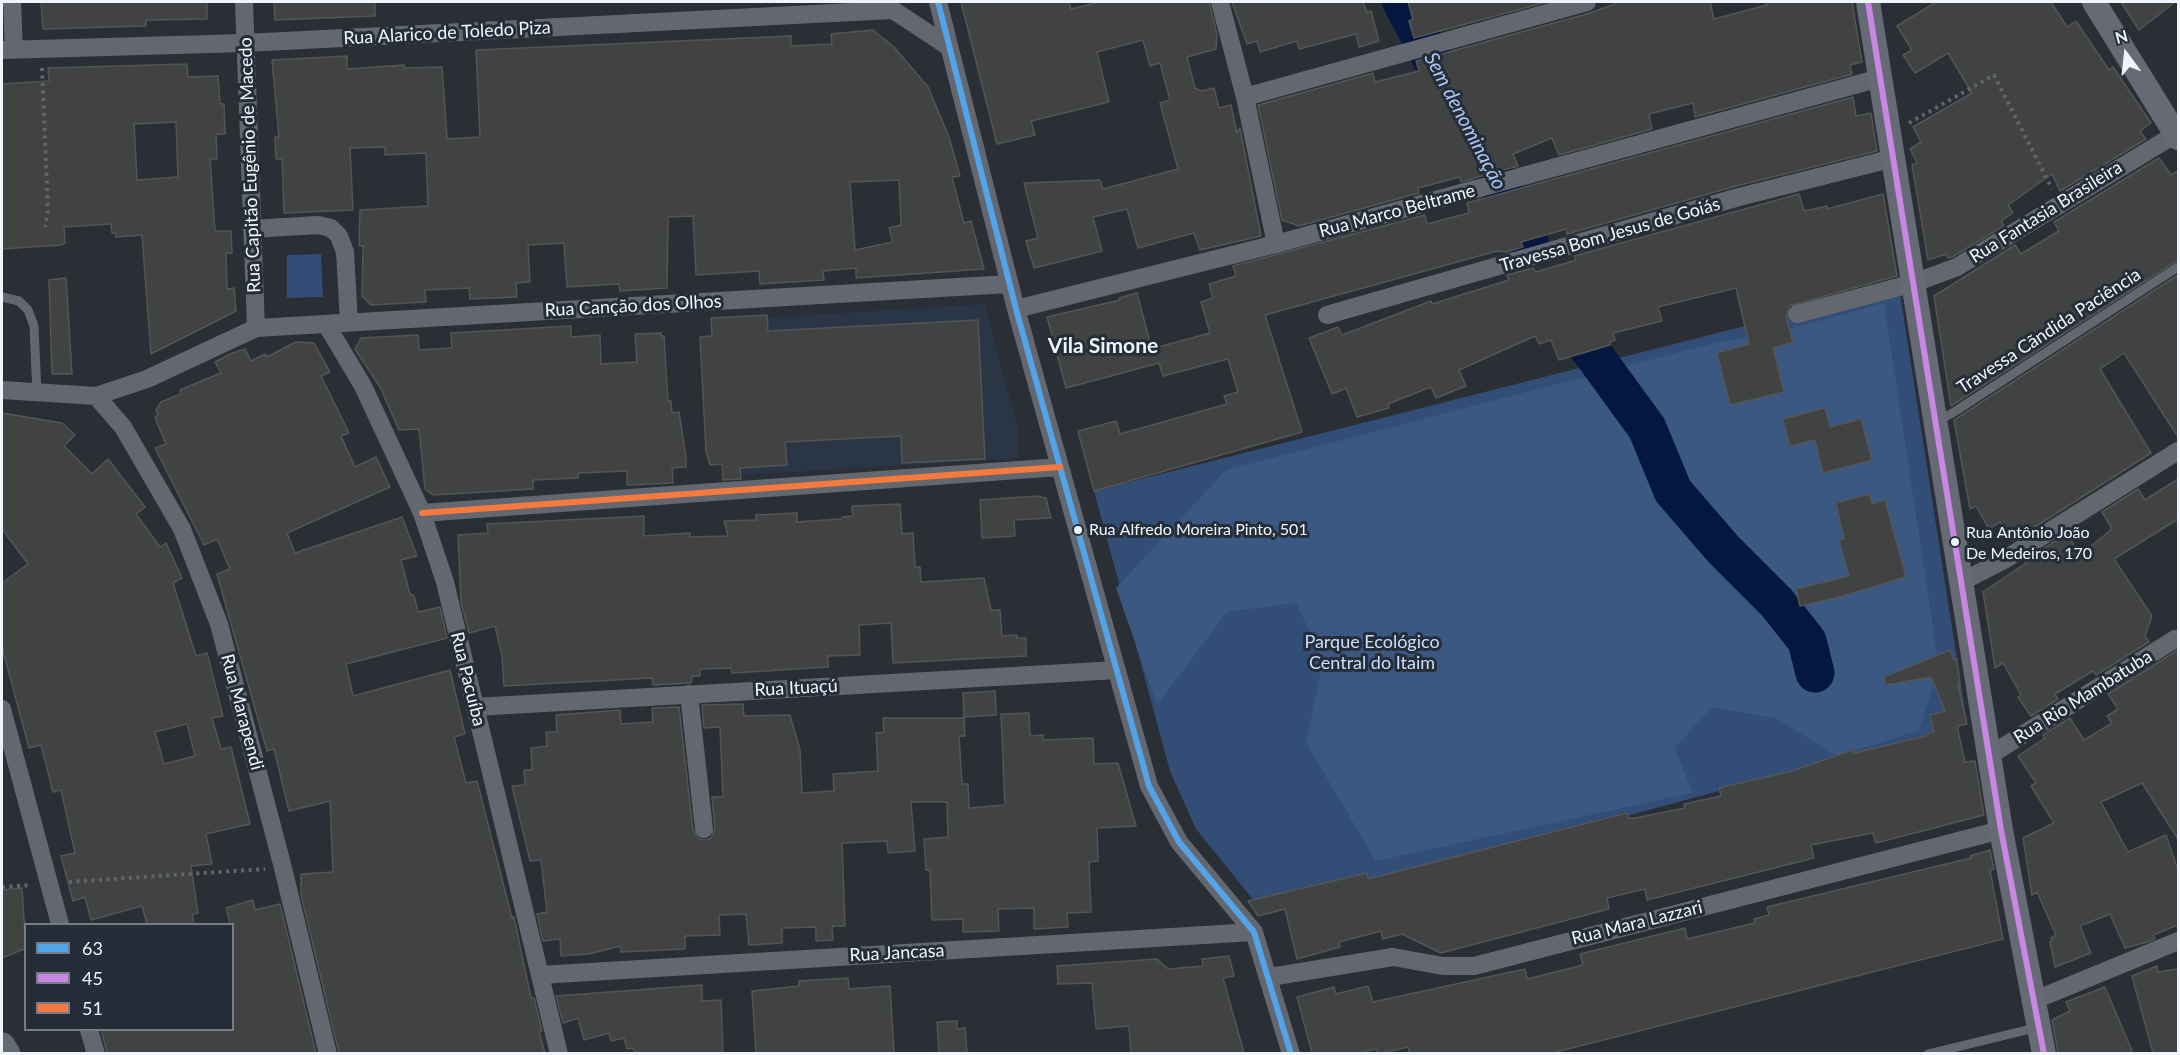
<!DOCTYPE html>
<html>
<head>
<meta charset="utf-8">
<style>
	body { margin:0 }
	#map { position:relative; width:2180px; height:1055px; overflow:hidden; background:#2a2e35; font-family:Lato,sans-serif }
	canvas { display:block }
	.frame { position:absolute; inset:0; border:3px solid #eff5fd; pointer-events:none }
	.legend { position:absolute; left:24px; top:923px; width:210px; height:108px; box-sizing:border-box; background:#252d39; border:2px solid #767d87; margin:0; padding:8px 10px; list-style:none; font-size:18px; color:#eff5fd }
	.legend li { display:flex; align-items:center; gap:12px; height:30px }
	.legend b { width:30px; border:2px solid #767d87 }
	.north { position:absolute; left:2096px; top:24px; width:60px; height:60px; -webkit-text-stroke:4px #252d39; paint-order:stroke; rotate:345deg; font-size:16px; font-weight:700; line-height:24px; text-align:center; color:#eff5fd }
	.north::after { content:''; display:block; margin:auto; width:21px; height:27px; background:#eff5fd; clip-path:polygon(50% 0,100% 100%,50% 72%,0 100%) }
</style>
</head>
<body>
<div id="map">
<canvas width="2180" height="1055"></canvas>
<div class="frame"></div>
<ul class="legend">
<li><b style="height:8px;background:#53a3e8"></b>63</li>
<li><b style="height:8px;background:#c787e3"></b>45</li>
<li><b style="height:8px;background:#f6793e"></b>51</li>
</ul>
<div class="north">N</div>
</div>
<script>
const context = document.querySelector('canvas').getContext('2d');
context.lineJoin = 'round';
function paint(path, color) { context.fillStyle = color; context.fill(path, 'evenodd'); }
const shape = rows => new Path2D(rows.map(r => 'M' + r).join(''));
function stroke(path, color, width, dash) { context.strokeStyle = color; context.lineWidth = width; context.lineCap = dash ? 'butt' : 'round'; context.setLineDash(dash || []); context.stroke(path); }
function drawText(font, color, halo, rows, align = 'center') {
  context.font = font + ' Lato,sans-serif'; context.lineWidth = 6; context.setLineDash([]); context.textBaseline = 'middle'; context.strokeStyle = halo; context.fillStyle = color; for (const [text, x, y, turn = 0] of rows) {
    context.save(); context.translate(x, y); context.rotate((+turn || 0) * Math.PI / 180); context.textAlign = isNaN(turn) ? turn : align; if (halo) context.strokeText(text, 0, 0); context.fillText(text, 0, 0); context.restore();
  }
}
paint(shape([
	[985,304,1018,429,1019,458,731,476,725,320]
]), '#2a3545');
paint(shape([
	[321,254,323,297,287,298,287,255],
	[1899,287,1967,724,1272,912,1255,902,1196,829,1170,771,1094,491]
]), '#324d76');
paint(shape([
	[1884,303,1939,667,1919,731,1836,756,1778,719,1712,707,1675,748,1693,793,1376,861,1306,743,1323,660,1296,603,1227,612,1157,705,1116,588,1226,470,1715,343,1785,330]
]), '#3a5881');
stroke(shape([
	[1402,2,1529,240],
	[1563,306,1577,332,1647,428,1673,491,1724,550,1777,603,1807,641,1815,673]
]), '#04173e', 39);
const building = shape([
	[41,2,207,2,207,19,146,20,146,26,43,29,41,2],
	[274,2,375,2,375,16,275,20,274,2],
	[961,2,1069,2,1071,9,1100,2,1209,2,1217,34,1216,49,1187,57,1195,88,1202,91,1214,88,1219,108,1231,105,1237,133,1240,128,1261,236,1200,250,1194,233,1138,248,1127,209,1093,217,1102,251,1034,268,1026,241,1038,238,1024,183,1100,180,1103,189,1178,169,1160,103,1170,100,1160,63,1150,66,1143,40,1097,52,1109,102,1031,121,1035,135,997,144,961,2],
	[1232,2,1363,2,1367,12,1371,11,1379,41,1359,47,1356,34,1299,49,1297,41,1260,52,1257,41,1247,44,1232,2],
	[1408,2,1547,2,1414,38,1409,21,1413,19,1408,2],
	[1620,2,1710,2,1714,19,1767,5,1766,2,1852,2,1862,62,1850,65,1852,74,1849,75,1695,117,1693,103,1649,114,1652,129,1559,155,1552,138,1513,154,1518,166,1461,182,1460,177,1418,188,1419,193,1299,226,1282,220,1258,105,1373,73,1375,82,1419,71,1416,61,1590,13,1620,2],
	[1936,2,2051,2,2067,27,2076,21,2109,70,2113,67,2151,123,2140,131,2146,139,2060,191,2052,174,2008,205,2013,213,2001,221,2004,226,1952,257,1948,258,1946,254,1928,260,1912,165,1917,163,1910,149,1921,142,1913,127,1972,93,1948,53,1915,73,1903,55,1912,50,1897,26,1936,2],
	[2121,2,2175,2,2139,30,2121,2],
	[873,30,894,47,928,87,949,137,960,176,952,177,964,223,971,221,984,269,856,278,856,268,823,271,824,280,760,284,759,271,696,275,693,216,668,217,667,288,620,291,619,284,567,287,564,243,528,245,530,282,516,283,517,297,470,299,469,288,425,290,426,302,371,305,362,296,363,246,359,246,360,210,428,206,426,153,385,155,385,147,350,148,353,210,284,213,282,159,276,159,275,137,279,137,272,60,347,56,347,69,404,65,404,68,442,67,447,139,480,137,476,50,791,36,791,46,832,44,831,34,873,30],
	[899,180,901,225,889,228,893,242,855,250,850,182,899,180],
	[187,64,188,77,218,76,220,104,224,104,225,134,216,134,217,159,210,159,215,231,231,231,232,253,226,253,227,289,234,288,236,311,151,354,142,235,116,237,116,233,112,233,111,224,64,227,65,243,61,245,2,249,2,84,49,81,48,68,187,64],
	[176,122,178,177,137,180,134,124,176,122],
	[1853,97,1856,116,1871,113,1877,151,1736,186,1567,234,1566,229,1521,242,1523,247,1506,252,1497,251,1265,315,1302,432,1094,491,1078,431,1116,421,1120,434,1227,404,1224,396,1238,392,1228,359,1163,376,1159,363,1066,388,1047,317,1120,300,1119,298,1137,293,1151,346,1155,345,1155,348,1210,333,1201,302,1213,298,1209,284,1236,276,1233,266,1425,215,1427,224,1469,213,1467,203,1853,97],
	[2159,158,2171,175,2178,171,2178,260,1951,406,1934,296,2015,245,2021,254,2059,231,2054,222,2159,158],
	[1799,194,1804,211,1827,206,1827,209,1883,194,1897,276,1789,306,1786,316,1793,342,1773,348,1784,392,1730,405,1717,353,1749,344,1736,288,1658,307,1662,321,1613,333,1615,340,1610,342,1610,345,1559,360,1551,340,1539,344,1535,336,1459,370,1466,386,1436,398,1431,387,1388,404,1389,408,1357,417,1346,388,1332,394,1309,338,1338,327,1342,335,1431,301,1432,304,1509,280,1507,275,1533,268,1536,272,1539,271,1576,260,1574,256,1799,194],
	[2178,275,2178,437,2124,353,2100,369,2151,453,2013,541,2000,522,1989,529,1976,506,1970,509,1954,420,2178,275],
	[66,278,72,374,52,374,49,280,66,278],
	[767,315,768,331,978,320,985,459,902,463,901,436,785,442,787,465,740,468,741,479,723,480,722,464,710,465,706,451,700,337,712,336,711,318,767,315],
	[571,326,571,337,600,335,601,364,637,362,635,334,661,333,661,336,664,336,668,401,671,401,672,413,679,412,686,457,686,467,672,468,673,483,627,485,627,471,578,473,578,478,533,480,533,489,433,495,425,489,419,429,399,430,380,387,355,349,361,338,418,335,419,350,452,348,451,333,571,326],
	[296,342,314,343,330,372,321,376,349,433,341,436,355,467,376,457,390,487,287,533,295,553,402,517,417,556,401,560,410,594,414,596,418,612,440,607,447,638,346,664,353,696,450,670,465,734,454,737,466,783,477,781,512,918,514,917,531,998,534,998,542,1031,539,1032,545,1053,339,1053,301,895,301,874,333,872,330,801,289,811,274,749,267,751,217,574,230,569,217,539,204,545,155,448,166,444,155,418,158,414,156,410,161,402,181,394,180,390,221,373,215,362,230,354,245,349,251,361,265,354,267,357,296,342],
	[1825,408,1830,427,1861,419,1872,460,1823,473,1815,440,1790,446,1783,419,1825,408],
	[2,413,62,423,75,435,64,446,92,474,108,459,145,507,136,514,160,547,166,543,182,578,173,583,196,656,207,653,223,716,212,718,221,749,231,747,250,824,206,834,212,864,191,866,198,913,192,915,194,924,147,924,142,906,91,920,85,897,73,901,61,856,75,853,61,790,53,792,41,745,29,748,2,647,2,583,28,564,2,529,2,413],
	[187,724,195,756,164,764,155,732,187,724],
	[2178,479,2178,519,2114,559,2152,616,2145,636,2149,642,2096,675,2093,671,2055,694,2058,699,2031,716,2018,697,2021,695,2003,663,1995,668,1983,592,2026,563,2025,560,2067,534,2080,555,2112,529,2102,512,2138,489,2145,500,2178,479],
	[1870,494,1872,504,1885,500,1906,577,1836,598,1800,606,1796,589,1849,576,1839,540,1844,539,1836,503,1870,494],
	[1037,496,1046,498,1051,518,1014,520,1015,536,982,538,980,500,1037,496],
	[900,504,902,534,913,533,915,567,920,567,921,582,984,578,991,610,1000,610,1002,636,1017,635,1017,638,1026,638,1026,656,893,663,891,623,859,625,860,655,828,656,828,667,732,673,731,668,700,669,700,676,692,676,691,683,653,685,652,678,504,686,502,656,495,626,469,633,461,602,458,535,488,533,487,524,644,516,644,536,690,533,690,537,728,536,724,521,756,520,756,515,797,513,797,522,841,519,842,517,853,516,852,506,900,504],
	[1950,650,1954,660,1957,659,1960,684,1958,685,1967,724,1958,726,1958,731,1965,762,1975,761,1984,815,1876,843,1873,833,1811,845,1814,858,1647,900,1645,889,1607,898,1609,909,1441,953,1402,934,1383,939,1381,931,1339,942,1340,947,1297,959,1285,909,1258,916,1248,901,1367,873,1368,879,1627,813,1628,818,1635,818,1685,808,1684,804,1721,796,1719,788,1792,771,1853,750,1854,753,1926,736,1925,734,1934,732,1930,715,1945,711,1931,677,1886,685,1884,677,1950,650],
	[2178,650,2178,839,2142,783,2101,802,2128,852,2166,835,2178,870,2178,925,2153,935,2155,939,2147,942,2125,948,2110,914,2080,926,2091,953,2055,967,2050,942,2052,941,2051,938,2056,935,2037,892,2032,895,2023,838,2054,823,2031,786,2036,783,2018,756,2045,738,2043,735,2070,718,2084,740,2112,723,2107,716,2118,709,2108,694,2178,650],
	[995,691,996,715,964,717,963,693,995,691],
	[743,704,744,716,790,715,800,750,802,793,834,791,833,774,878,771,876,733,884,732,883,718,964,718,965,736,959,736,962,784,968,784,969,808,1005,805,1001,714,1029,713,1030,736,1043,735,1043,740,1093,738,1094,764,1118,763,1136,826,1097,828,1098,861,1089,862,1091,912,1067,913,1068,927,1034,929,1034,908,998,909,999,931,963,932,963,919,932,920,930,870,926,870,924,839,948,837,947,802,911,802,915,851,888,853,887,841,842,843,845,926,832,926,833,940,816,941,816,927,782,928,782,943,749,945,746,914,719,915,720,935,685,936,685,949,621,952,620,946,589,954,561,956,560,939,543,941,537,914,547,912,541,860,530,861,512,786,525,785,524,770,532,770,531,748,547,746,546,732,557,732,556,715,620,710,621,724,653,722,652,708,679,707,693,830,699,839,706,840,711,838,715,828,712,797,723,797,720,727,704,728,702,705,743,704],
	[1990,850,1994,869,1990,870,2003,939,1552,1053,1410,1053,1408,1047,1382,1053,1378,1053,1376,1049,1359,1053,1312,1053,1297,997,1334,987,1336,994,1368,986,1373,1002,1525,969,1527,979,1583,965,1580,954,1685,928,1687,939,1755,923,1754,919,1769,915,1767,907,1971,858,1970,856,1990,850],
	[22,888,26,948,2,958,2,890,22,888],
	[253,900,255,910,280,904,316,1053,107,1053,101,1029,232,1029,232,924,230,924,226,908,253,900],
	[1229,956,1234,976,1223,978,1244,1053,1131,1053,1129,1026,1096,1029,1092,983,1058,984,1057,966,1157,959,1168,969,1203,966,1202,959,1229,956],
	[2157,966,2158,972,2178,969,2178,1053,2153,1053,2132,976,2157,966],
	[848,978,849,989,890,986,894,1053,756,1053,752,991,799,986,799,981,848,978],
	[702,985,702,1001,721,1000,723,1053,635,1053,633,1048,627,1049,624,1038,611,1041,609,1033,584,1040,578,1018,563,1023,556,996,702,985],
	[2105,987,2133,1053,2058,1053,2052,1020,2070,1011,2066,1002,2105,987],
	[957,1021,957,1029,965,1028,967,1053,939,1053,937,1022,957,1021]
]);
paint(building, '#414242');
stroke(building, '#545555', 1.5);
stroke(shape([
	[42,68,48,211,45,227],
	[1909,123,1994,75,2052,189],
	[69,882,265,869],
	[2,887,31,885]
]), '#61666c', 4, [3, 4.5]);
stroke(shape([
	[2,297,19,301,28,310,34,326,37,394],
	[1936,421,1951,414,2178,267],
	[1928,1054,2039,1027]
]), '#636870', 9);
stroke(shape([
	[12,2,14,50],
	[244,2,256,328],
	[938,2,1016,309,1149,786,1179,842,1254,932,1291,1054],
	[1220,2,1245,97,1276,244],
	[884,4,949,47],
	[2,50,245,43,892,10],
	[1245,97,1587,2],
	[252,229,318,225,331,228,339,236,345,252,349,322],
	[1016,309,1276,244,1880,78],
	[1797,314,1914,283,1957,267,2176,134],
	[1327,315,1739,197,1894,158],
	[326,324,363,386,422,513,445,582,559,1054],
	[2,390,96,396,147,379,256,328,1009,284],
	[96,396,123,427,182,529,219,624,283,868,328,1054],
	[422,513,1060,467],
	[1963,581,2004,560,2178,451],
	[689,694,704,829],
	[475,707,1117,670],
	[2,709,60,924],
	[1990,755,2175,639],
	[540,975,1254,932],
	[1270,977,1393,957,1443,966,1474,966,2001,830],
	[2035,1000,2178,941],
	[89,1030,96,1054]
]), '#636870', 18);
stroke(shape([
	[1868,2,2001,830,2044,1054],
	[2094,2,2178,138]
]), '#666a74', 24);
stroke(shape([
	[2,1046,7,1054]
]), '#646a72', 27);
stroke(shape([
	[938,2,1016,309,1149,786,1179,842,1254,932,1291,1054]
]), '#53a3e8', 6);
stroke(shape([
	[1868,2,2001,830,2044,1054]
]), '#c787e3', 6);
stroke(shape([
	[422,513,1060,467]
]), '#f6793e', 6);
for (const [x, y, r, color] of [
	[1078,530,5,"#eff5fd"],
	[1955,542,5,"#eff5fd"]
]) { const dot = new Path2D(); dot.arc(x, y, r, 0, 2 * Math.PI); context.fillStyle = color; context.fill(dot); stroke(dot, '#252d39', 2); }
drawText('16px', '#eff5fd', '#252d39', [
	["Rua Alfredo Moreira Pinto, 501",1089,530],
	["Rua Antônio João",1966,533],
	["De Medeiros, 170",1966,554]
], 'left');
drawText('18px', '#eff5fd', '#252d39', [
	["Rua Alarico de Toledo Piza",447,33,-3],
	["Rua Capitão Eugênio de Macedo",250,165,-92],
	["Rua Marco Beltrame",1397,211,-15],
	["Rua Fantasia Brasileira",2046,212,-32],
	["Travessa Bom Jesus de Goiás",1610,235,-16],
	["Rua Canção dos Olhos",633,306,-3],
	["Travessa Cãndida Paciência",2049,331,-33],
	["Rua Pacuíba",468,679,76],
	["Rua Ituaçú",796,688,-3],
	["Rua Rio Mambatuba",2083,697,-32],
	["Rua Marapendi",242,712,75],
	["Rua Mara Lazzari",1637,923,-14],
	["Rua Jancasa",897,953,-3]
]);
drawText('18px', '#cbdffd', '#252d39', [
	["Parque Ecológico",1372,642],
	["Central do Itaim",1372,663]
]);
drawText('italic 20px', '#aac7f3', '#252d39', [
	["Sem denominação",1465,121,62]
]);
drawText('bold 21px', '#eff5fd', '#252d39', [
	["Vila Simone",1103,346]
]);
</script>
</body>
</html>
